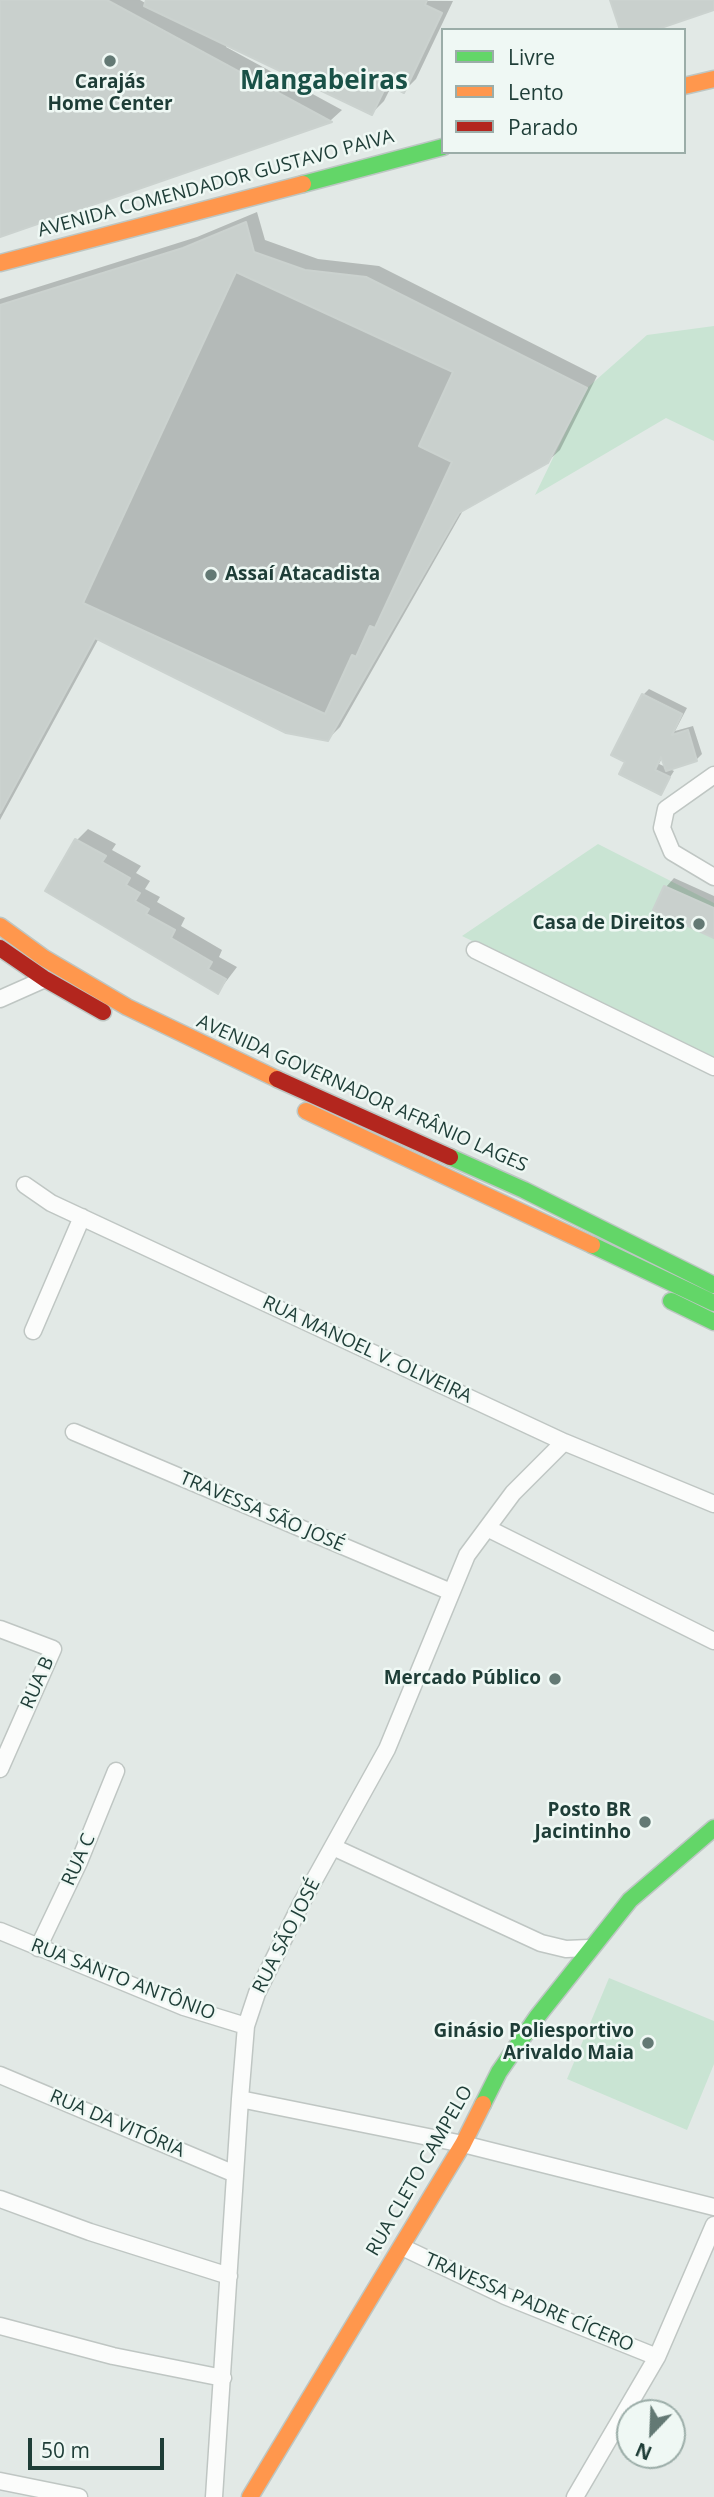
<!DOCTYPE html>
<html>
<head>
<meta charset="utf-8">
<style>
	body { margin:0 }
	#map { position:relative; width:714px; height:2497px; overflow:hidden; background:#e2e9e6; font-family:"Open Sans",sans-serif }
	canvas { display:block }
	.legend { position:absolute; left:441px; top:28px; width:245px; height:126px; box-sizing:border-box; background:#eff8f4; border:2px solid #9bada8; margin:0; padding:9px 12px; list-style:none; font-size:21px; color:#1e3d37 }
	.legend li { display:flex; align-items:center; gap:14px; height:35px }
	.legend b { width:35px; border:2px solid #9bada8 }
	.north { position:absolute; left:616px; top:2399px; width:70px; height:70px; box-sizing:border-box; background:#eff8f4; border:2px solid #9bada8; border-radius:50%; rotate:203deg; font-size:19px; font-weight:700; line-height:28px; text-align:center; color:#1e3d37 }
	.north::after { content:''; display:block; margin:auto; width:24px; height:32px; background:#637974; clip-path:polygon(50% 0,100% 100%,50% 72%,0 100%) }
	.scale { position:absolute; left:28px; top:2438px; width:136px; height:32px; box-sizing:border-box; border:4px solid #1e3d37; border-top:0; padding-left:9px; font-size:21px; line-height:24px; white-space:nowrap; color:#1e3d37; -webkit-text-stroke:5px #eff8f4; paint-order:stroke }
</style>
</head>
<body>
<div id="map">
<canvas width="714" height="2497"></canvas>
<ul class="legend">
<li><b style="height:9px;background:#63d668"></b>Livre</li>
<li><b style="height:9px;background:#ff974d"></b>Lento</li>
<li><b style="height:9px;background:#b3261e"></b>Parado</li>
</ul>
<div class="north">N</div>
<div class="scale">50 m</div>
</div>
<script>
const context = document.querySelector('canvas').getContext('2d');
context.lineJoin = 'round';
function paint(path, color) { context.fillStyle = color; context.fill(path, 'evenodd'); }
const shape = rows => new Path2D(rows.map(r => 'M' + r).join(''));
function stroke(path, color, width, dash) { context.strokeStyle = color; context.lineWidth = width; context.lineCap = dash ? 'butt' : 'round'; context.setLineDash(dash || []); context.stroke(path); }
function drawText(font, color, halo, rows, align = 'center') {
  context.font = font + ' "Open Sans",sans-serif'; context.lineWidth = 5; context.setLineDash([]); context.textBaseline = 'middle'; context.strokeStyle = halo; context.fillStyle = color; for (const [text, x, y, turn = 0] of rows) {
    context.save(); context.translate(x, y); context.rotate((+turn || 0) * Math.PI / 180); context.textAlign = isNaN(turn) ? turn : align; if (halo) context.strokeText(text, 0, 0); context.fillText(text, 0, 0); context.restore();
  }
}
paint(shape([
	[714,326,714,441,666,418,535,495,587,388,647,335],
	[598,844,714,903,714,1058,462,936],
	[609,1978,714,2021,714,2064,687,2130,567,2079]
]), '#c9e4d3');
paint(shape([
	[0,0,140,0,147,4,148,0,453,1,416,79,404,91,392,85,384,101,372,113,227,44,226,47,342,110,331,120,0,235],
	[257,212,265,240,318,259,379,266,597,376,560,450,547,462,465,507,340,727,328,739,99,638,0,820,0,299,197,237],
	[649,689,687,708,675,731,693,726,702,754,696,760,668,768,674,771,660,793,627,761,643,695],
	[663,756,666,767,659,764],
	[88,829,116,844,112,850,141,866,136,873,150,881,145,889,160,897,157,902,185,918,181,926,222,950,219,957,237,967,218,992,77,840],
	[674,878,714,896,714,936,655,909,666,887]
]), '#0003');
const building = shape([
	[0,0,107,0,332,122,0,237,0,0],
	[146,0,427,0,425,5,442,13,404,93,387,84,372,115,144,6,146,0],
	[610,0,714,0,714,10,655,30,620,30,610,0],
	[246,222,254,252,305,270,366,277,587,388,548,463,459,513,328,741,286,733,95,638,0,813,0,305,183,248,246,222],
	[236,272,453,372,419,446,452,462,375,628,370,626,356,657,352,655,325,714,83,603,236,272],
	[642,694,682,714,672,735,688,730,697,761,666,771,661,757,655,770,670,777,661,795,619,774,625,762,611,755,642,694],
	[75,839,106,856,102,862,130,878,126,885,140,893,135,901,149,909,146,914,175,930,171,938,212,962,208,969,226,979,218,994,45,891,75,839],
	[664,886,714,908,714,938,653,910,664,886]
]);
paint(building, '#c9d0cd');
stroke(building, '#cbd2cf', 2);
const street = shape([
	[714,775,666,809,662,828,672,852,714,877],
	[475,950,714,1067],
	[0,999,45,979],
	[25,1185,51,1203,564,1442,714,1504],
	[33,1331,82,1217],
	[74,1432,451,1592],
	[487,1528,714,1641],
	[0,1629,53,1649,0,1769],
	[333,1847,541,1943,566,1949,589,1948],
	[0,1931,184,2007,246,2026],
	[38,1948,79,1862,116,1771],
	[0,2075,235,2174],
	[240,2099,463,2144,714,2207],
	[0,2199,90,2232,229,2276],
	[402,2247,505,2296,657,2357],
	[0,2326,113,2356,223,2378],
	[0,2481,79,2497],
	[214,2497,240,2099,246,2026,257,1993,302,1902,387,1749,467,1555,513,1493,564,1442],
	[575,2497,657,2357,714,2225]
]);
const fast = shape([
	[303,184,443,147],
	[450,1157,524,1190,714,1285],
	[592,1245,714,1303],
	[671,1301,714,1322],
	[483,2104,499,2072,537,2017,630,1900,714,1828]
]);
const slow = shape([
	[684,86,714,79],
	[0,263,303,184],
	[0,926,44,958,127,1007,277,1079],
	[306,1111,592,1245],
	[250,2497,463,2144,483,2104]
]);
const jam = shape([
	[0,948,45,979,103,1012],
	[277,1079,450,1157]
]);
stroke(street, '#bfc6c3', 19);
stroke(fast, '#bdc6c3', 19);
stroke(slow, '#bdc6c3', 19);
stroke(jam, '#bdc6c3', 19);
stroke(street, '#fbfcfb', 16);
stroke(fast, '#63d668', 16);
stroke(slow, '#ff974d', 16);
stroke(jam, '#b3261e', 16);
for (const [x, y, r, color] of [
	[110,61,7,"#637974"],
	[211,575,7,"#637974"],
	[699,924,7,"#637974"],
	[555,1679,7,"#637974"],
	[645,1822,7,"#637974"],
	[648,2043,7,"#637974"]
]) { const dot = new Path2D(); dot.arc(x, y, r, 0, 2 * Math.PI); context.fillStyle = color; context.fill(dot); stroke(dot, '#eff8f4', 2.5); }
drawText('bold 19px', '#1e3d37', '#eff8f4', [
	["Carajás",110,83,"center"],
	["Home Center",110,105,"center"],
	["Assaí Atacadista",225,575,"left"],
	["Casa de Direitos",685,924],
	["Mercado Público",541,1679],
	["Posto BR",631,1811],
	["Jacintinho",631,1833],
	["Ginásio Poliesportivo",634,2032],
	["Arivaldo Maia",634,2054]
], 'right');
drawText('19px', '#1e3d37', '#eff8f4', [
	["AVENIDA COMENDADOR GUSTAVO PAIVA",216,184,-15],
	["AVENIDA GOVERNADOR AFRÂNIO LAGES",362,1094,24],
	["RUA MANOEL V. OLIVEIRA",367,1350,25],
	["TRAVESSA SÃO JOSÉ",262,1512,23],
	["RUA B",38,1683,-66],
	["RUA C",79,1860,-66],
	["RUA SÃO JOSÉ",287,1936,-63],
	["RUA SANTO ANTÔNIO",123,1980,21],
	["RUA DA VITÓRIA",117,2124,23],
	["RUA CLETO CAMPELO",420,2171,-60],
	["TRAVESSA PADRE CÍCERO",529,2303,23]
]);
drawText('bold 26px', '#195147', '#eff8f4', [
	["Mangabeiras",324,82]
]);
</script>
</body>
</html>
